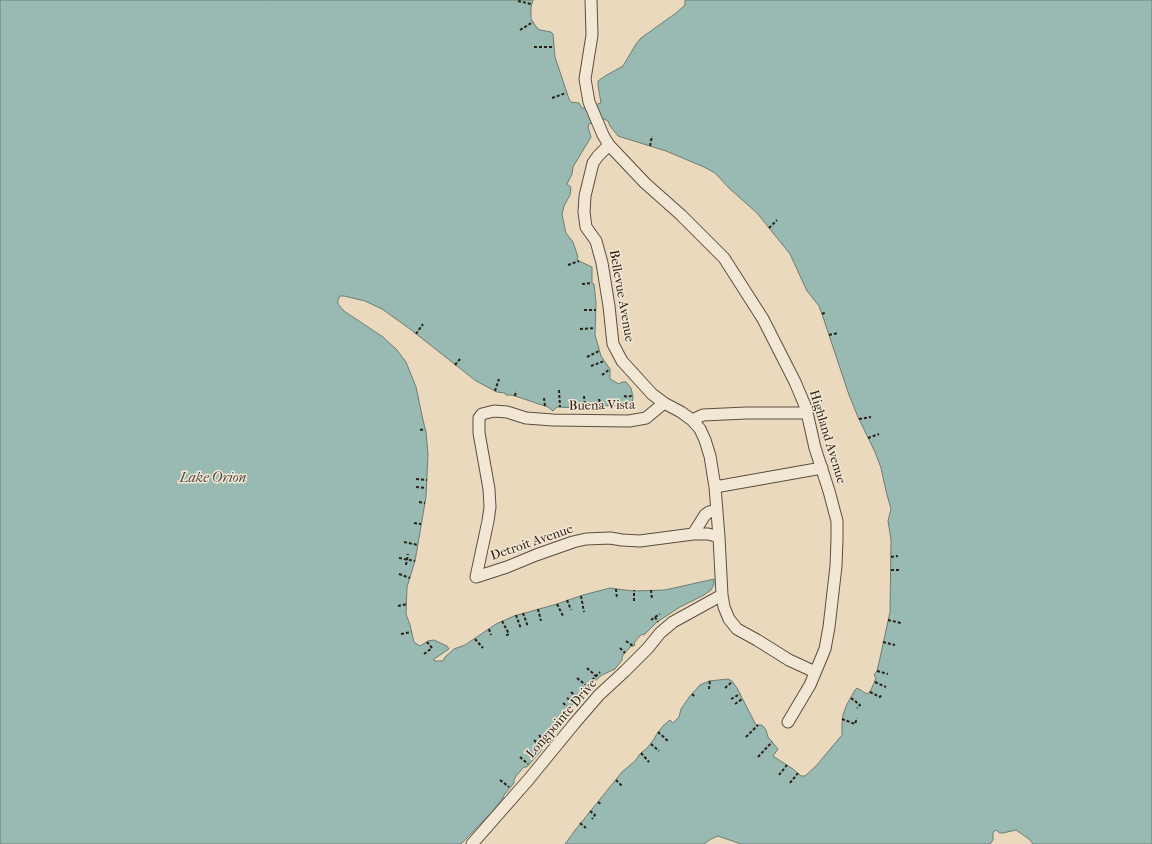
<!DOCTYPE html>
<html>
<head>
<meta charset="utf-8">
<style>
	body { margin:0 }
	canvas { display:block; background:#ebd9be }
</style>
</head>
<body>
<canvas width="1152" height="844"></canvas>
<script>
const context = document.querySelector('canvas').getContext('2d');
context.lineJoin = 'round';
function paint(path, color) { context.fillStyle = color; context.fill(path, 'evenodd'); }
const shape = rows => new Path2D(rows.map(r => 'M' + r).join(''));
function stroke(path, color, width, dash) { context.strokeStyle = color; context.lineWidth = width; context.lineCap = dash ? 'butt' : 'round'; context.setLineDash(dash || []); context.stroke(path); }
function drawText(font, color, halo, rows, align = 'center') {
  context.font = font + ' "IM FELL French Canon",serif'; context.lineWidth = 3; context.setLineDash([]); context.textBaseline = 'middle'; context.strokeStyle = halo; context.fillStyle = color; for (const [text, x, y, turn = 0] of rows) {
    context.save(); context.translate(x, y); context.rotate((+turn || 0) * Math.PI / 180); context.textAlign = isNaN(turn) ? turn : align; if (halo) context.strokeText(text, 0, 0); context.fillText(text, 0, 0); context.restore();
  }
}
const water = shape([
	[0,0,533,0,531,7,531,19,537,28,540,30,551,32,553,34,555,57,569,99,571,102,579,103,582,108,584,108,601,103,598,85,598,81,605,76,623,66,636,44,641,38,676,13,685,5,685,0,1152,0,1152,844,1033,844,1029,839,1016,830,1003,833,1000,833,996,830,993,832,993,840,990,844,741,844,718,836,711,839,704,844,565,844,576,829,622,772,635,761,640,754,648,747,654,739,658,732,663,726,670,720,673,723,679,717,681,709,690,696,700,685,709,681,728,679,732,681,737,688,756,725,762,725,763,726,766,730,768,737,778,749,773,756,793,769,801,776,805,776,816,766,842,735,842,724,843,715,847,704,855,690,857,688,867,694,871,690,876,678,874,675,877,671,880,658,890,612,891,540,888,521,891,509,886,491,881,468,875,452,858,417,849,395,822,314,819,306,807,291,790,254,757,213,730,189,715,173,704,167,666,151,618,136,610,126,608,121,604,119,589,124,588,127,591,137,573,167,572,174,567,184,571,187,570,195,564,206,562,214,565,229,566,233,573,242,578,257,577,259,579,261,592,267,592,283,594,284,596,303,595,335,601,356,610,369,610,379,619,384,622,382,626,382,631,388,633,397,632,404,577,408,557,407,553,411,548,407,515,396,511,395,506,395,505,393,497,392,476,381,410,329,382,309,365,301,344,296,340,296,338,300,338,304,344,311,383,337,397,350,406,362,416,387,423,420,426,432,428,454,426,497,415,561,407,587,406,614,410,625,414,642,420,646,428,641,434,640,447,646,449,649,434,659,434,661,443,661,445,657,454,649,465,645,496,624,514,616,557,604,583,595,610,588,633,591,665,590,714,579,714,584,711,590,704,595,680,607,657,622,645,634,643,635,642,634,638,638,634,643,635,645,633,646,631,646,623,655,622,658,622,660,615,669,602,675,595,681,593,680,567,711,558,724,559,726,551,738,548,740,546,740,540,745,542,749,540,752,527,767,524,767,516,776,514,780,514,783,504,795,503,798,491,813,461,844,0,844,0,0]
]);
paint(water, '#98bab3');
stroke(water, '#6d7c73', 1);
const minor = shape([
	[591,0,592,35,585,79,589,102,603,135,609,145,645,183,681,215,724,258,763,319,795,382,806,408,815,448,829,491,837,521,837,539,836,566,829,627,825,649,810,685,788,722],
	[609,145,598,156,593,163,585,196,584,212,586,227,596,241,602,263,609,306,613,344,622,361,652,394,664,403],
	[692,420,700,429,705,440,710,456,715,487,719,537,722,595,724,607,729,619,737,629,757,640,789,660,815,672],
	[715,487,822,468],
	[693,534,705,515,709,512,717,510],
	[476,577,488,521,490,507,489,489,479,433,479,418,482,414,494,411,507,412,526,418,553,420,629,421,646,418,664,403,681,412,692,420,703,415,746,413,807,413],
	[476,577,507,567,536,555,573,542,586,539,610,538,622,540,640,541,693,534,708,534,719,537],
	[472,844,529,779,574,724,599,695,625,671,648,648,660,633,673,622,722,595]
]);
stroke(minor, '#5c4e3e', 13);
stroke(shape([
	[518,1,531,4],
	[520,30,533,22],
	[534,47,553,47],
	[552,98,566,93],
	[650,146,652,136],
	[769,228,777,220],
	[568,265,579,261],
	[582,284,592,283],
	[584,310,596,310],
	[822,314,826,312],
	[580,329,595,328],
	[416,334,423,324],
	[829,335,838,333],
	[587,357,599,351],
	[455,365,460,359],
	[591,366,604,361],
	[602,375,610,369],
	[559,390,560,407],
	[495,391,499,379],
	[515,396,516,391],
	[584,396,585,407],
	[624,396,628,397,633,395],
	[544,398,545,406],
	[599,399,601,406],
	[614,401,615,405],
	[859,419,871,417],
	[420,430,425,429],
	[868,438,879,434],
	[416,479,427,480],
	[416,487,426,488],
	[419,502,425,503],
	[414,523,421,524],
	[404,542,418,545],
	[891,557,898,556],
	[399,558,415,561],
	[406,565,408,554],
	[891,570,899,570],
	[399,574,410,578],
	[616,589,617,599],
	[651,590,652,599],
	[581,596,584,612],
	[567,600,571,610],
	[634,601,634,590],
	[557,604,563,616],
	[398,606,407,604],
	[538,609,541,621],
	[523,613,528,627],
	[516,615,521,629],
	[655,617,660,614],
	[651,620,655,617,658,622],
	[888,620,901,623],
	[502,621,509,634,505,636],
	[489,629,491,635],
	[401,634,411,632],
	[475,639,483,648],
	[626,641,633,646],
	[883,642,895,645],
	[620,648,625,653],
	[424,654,432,648,427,642],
	[587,668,598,678],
	[877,671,888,674],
	[577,678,587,686],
	[592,680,600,672],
	[875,682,886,687],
	[725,688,732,682],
	[709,689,710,680],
	[571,692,578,698],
	[870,692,880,697,882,694],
	[692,694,695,697],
	[567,698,574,703],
	[851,698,860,705,857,708],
	[731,699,740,694],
	[563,703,569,708],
	[735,704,742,699],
	[842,719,855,724,857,718],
	[551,728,555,731],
	[658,732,668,741],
	[539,735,544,741],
	[746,737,758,725],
	[534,740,540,746],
	[651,744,659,751],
	[641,753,649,762],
	[520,757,528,764],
	[758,757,772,742],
	[779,775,787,765],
	[500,780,509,787],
	[616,780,623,787],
	[790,783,798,773],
	[598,802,602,805],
	[590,811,595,815,592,819],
	[580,823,586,828]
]), '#2c2013', 2, [3, 2]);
stroke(minor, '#f2e6d5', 11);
drawText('13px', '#2c2013', '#f2e6d5', [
	["Bellevue Avenue",621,296,80],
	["Buena Vista",602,406,-1],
	["Highland Avenue",827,437,73],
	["Detroit Avenue",532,543,-19],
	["Longpointe Drive",562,719,-49]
]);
drawText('italic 14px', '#4c4e43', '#f2e6d5', [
	["Lake Orion",213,479]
]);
</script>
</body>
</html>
